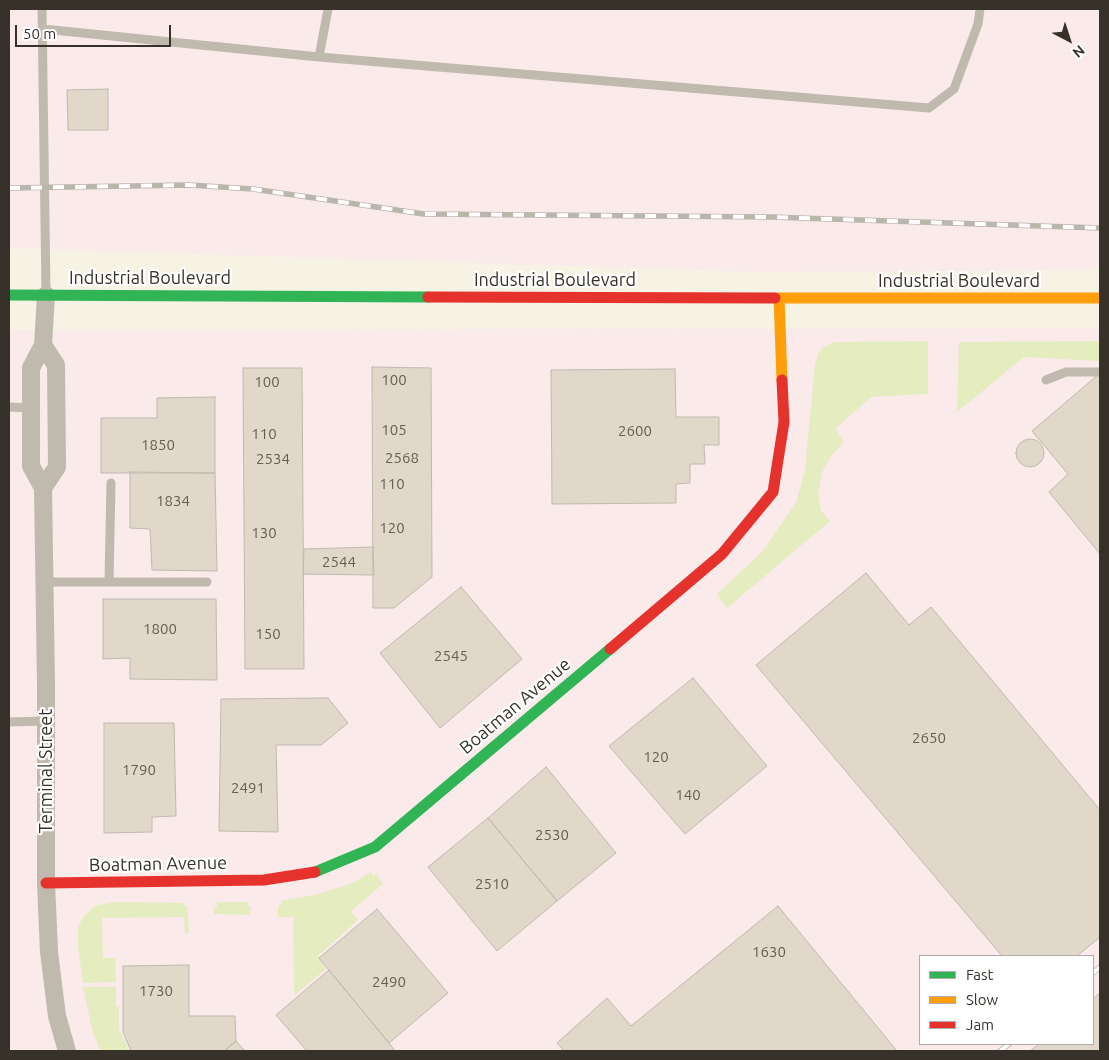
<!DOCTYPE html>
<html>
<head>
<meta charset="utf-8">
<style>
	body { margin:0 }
	#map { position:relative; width:1109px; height:1060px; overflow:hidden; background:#f6f2e4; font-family:Ubuntu,sans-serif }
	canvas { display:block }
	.frame { position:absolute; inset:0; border:10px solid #363229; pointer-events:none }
	.legend { position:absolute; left:919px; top:955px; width:175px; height:90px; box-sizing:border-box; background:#fff; border:1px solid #afada9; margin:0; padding:6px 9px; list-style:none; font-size:15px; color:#363229 }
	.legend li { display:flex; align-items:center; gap:10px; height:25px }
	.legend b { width:25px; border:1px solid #afada9 }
	.north { position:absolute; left:1044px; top:15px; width:50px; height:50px; -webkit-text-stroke:4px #fff; paint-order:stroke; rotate:140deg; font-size:14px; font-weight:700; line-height:20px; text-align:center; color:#363229 }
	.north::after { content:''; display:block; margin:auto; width:18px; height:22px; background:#363229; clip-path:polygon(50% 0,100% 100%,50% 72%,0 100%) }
	.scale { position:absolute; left:15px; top:25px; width:156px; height:22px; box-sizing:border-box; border:2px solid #363229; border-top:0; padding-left:6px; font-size:15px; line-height:18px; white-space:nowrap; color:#363229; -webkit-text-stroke:4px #fff; paint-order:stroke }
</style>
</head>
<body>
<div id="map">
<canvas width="1109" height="1060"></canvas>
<div class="frame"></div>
<ul class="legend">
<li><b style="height:6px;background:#30b455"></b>Fast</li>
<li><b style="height:6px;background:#ff9f0a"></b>Slow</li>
<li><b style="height:6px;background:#e5322d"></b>Jam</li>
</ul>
<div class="north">N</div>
<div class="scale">50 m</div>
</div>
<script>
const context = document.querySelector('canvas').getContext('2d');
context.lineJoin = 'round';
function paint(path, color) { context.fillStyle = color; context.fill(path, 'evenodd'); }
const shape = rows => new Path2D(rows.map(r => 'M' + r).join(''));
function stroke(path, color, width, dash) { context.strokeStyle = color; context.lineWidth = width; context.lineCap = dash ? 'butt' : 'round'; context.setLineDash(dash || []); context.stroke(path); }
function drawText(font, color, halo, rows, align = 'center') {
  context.font = font + ' Ubuntu,sans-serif'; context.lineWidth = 4.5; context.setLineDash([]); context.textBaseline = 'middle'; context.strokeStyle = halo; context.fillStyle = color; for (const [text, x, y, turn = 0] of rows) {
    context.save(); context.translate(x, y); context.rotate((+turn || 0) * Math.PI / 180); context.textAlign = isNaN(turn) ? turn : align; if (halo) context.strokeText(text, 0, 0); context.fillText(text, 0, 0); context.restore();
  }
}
paint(shape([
	[9,9,1100,9,1100,270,763,272,9,248],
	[1100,328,1100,1051,9,1051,9,330],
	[920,956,1093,956,1093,1044,920,1044]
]), '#faeaea');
paint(shape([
	[928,341,928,394,871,397,835,429,844,441,831,456,822,472,818,495,821,511,830,521,727,608,717,594,762,552,796,503,805,470,815,365,818,354,824,347,835,342],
	[1100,341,1100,361,1024,357,957,412,959,342],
	[371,872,373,876,376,874,383,884,351,911,358,920,318,956,326,969,294,995,293,917,278,917,278,906,281,905,281,901,315,895,341,887,355,882],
	[115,902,184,903,184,906,187,906,189,933,185,933,184,917,102,918,103,958,115,958,116,982,83,983,78,947,78,929,82,919,91,909,97,905],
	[217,902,248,902,248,906,251,906,250,915,214,914,214,907,217,907],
	[83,987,116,987,116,1006,119,1007,119,1029,129,1051,100,1051,92,1029]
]), '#e4ecc0');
const building = shape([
	[108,89,108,130,68,130,67,90,108,89],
	[372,367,431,368,432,577,394,608,373,608,372,367],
	[243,368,302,368,304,669,245,669,243,368],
	[675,369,676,417,719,417,719,445,704,445,705,464,690,464,690,483,676,484,676,503,552,504,551,370,675,369],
	[1099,374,1100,374,1100,554,1049,492,1068,474,1032,431,1099,374],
	[215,397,215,473,101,473,101,418,157,418,157,398,215,397],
	'1016 453a14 14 0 1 1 28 0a14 14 0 1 1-28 0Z',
	[130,472,215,473,217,571,152,570,150,529,130,528,130,472],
	[373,547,374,575,303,574,304,549,373,547],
	[866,573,909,625,931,607,1100,810,1100,937,1077,956,1002,956,756,665,866,573],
	[461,587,522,659,440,728,380,653,461,587],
	[103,599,216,599,217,680,130,679,130,658,103,659,103,599],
	[693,678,767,766,685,834,609,746,693,678],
	[328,698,348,723,321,745,276,745,278,832,219,831,221,699,328,698],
	[104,723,174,723,176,816,152,817,152,832,104,833,104,723],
	[546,767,616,853,557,901,488,818,546,767],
	[488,818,557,901,497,951,428,867,488,818],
	[778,906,897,1051,564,1051,557,1043,607,998,631,1026,778,906],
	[377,909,448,993,389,1043,319,958,377,909],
	[189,965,189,1016,235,1016,236,1041,224,1051,131,1051,123,1032,123,966,189,965],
	[329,970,389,1043,395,1051,307,1051,276,1015,329,970],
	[1100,993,1100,1051,1030,1051,1039,1044,1093,1044,1093,999,1100,993],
	[236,1041,245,1051,224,1051,236,1041]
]);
paint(building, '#e2d8ca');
stroke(building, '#bfbab0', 1);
stroke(shape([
	[42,9,46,293],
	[43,29,319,57,929,108,954,89,978,24,980,9],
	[319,57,328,9],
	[1046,380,1066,372,1100,372],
	[9,407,31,408],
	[44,582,207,582],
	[109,582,111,483],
	[9,722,46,721]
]), '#c0b9ad', 9);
stroke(shape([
	[46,295,43,345,31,368,31,466,43,488,46,684,46,883,49,952,57,1016,67,1051],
	[43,488,57,467,56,365,43,345]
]), '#c0b9ad', 18);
stroke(shape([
	[9,295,428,297],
	[315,872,375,847,610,649]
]), '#30b455', 11);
stroke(shape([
	[775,298,1100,298],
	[779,298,782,380]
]), '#ff9f0a', 11);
stroke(shape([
	[428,297,775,298],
	[610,649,722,554,773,492,784,422,782,380],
	[46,883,264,880,315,872]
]), '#e5322d', 11);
const rail = shape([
	[9,188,189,185,253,189,424,214,770,217,1100,228],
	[1093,973,1100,967],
	[1000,1051,1009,1044]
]);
stroke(rail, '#bab6ab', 5.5);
stroke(rail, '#fff', 4, [11]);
drawText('15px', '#635d53', null, [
	["100",394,380],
	["100",267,382],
	["105",394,430],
	["2600",635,431],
	["110",264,434],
	["1850",158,445],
	["2568",402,458],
	["2534",273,459],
	["110",392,484],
	["1834",173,501],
	["120",392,528],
	["130",264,533],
	["2544",339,562],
	["1800",160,629],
	["150",268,634],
	["2545",451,656],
	["2650",929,738],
	["120",656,757],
	["1790",139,770],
	["2491",248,788],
	["140",688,795],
	["2530",552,835],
	["2510",492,884],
	["1630",769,952],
	["2490",389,982],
	["1730",156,991]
]);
drawText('18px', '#363229', '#fff', [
	["Industrial Boulevard",150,278],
	["Industrial Boulevard",555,280],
	["Industrial Boulevard",959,281],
	["Boatman Avenue",515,706,-40],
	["Terminal Street",46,771,-90],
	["Boatman Avenue",158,864,-1]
]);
</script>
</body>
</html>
